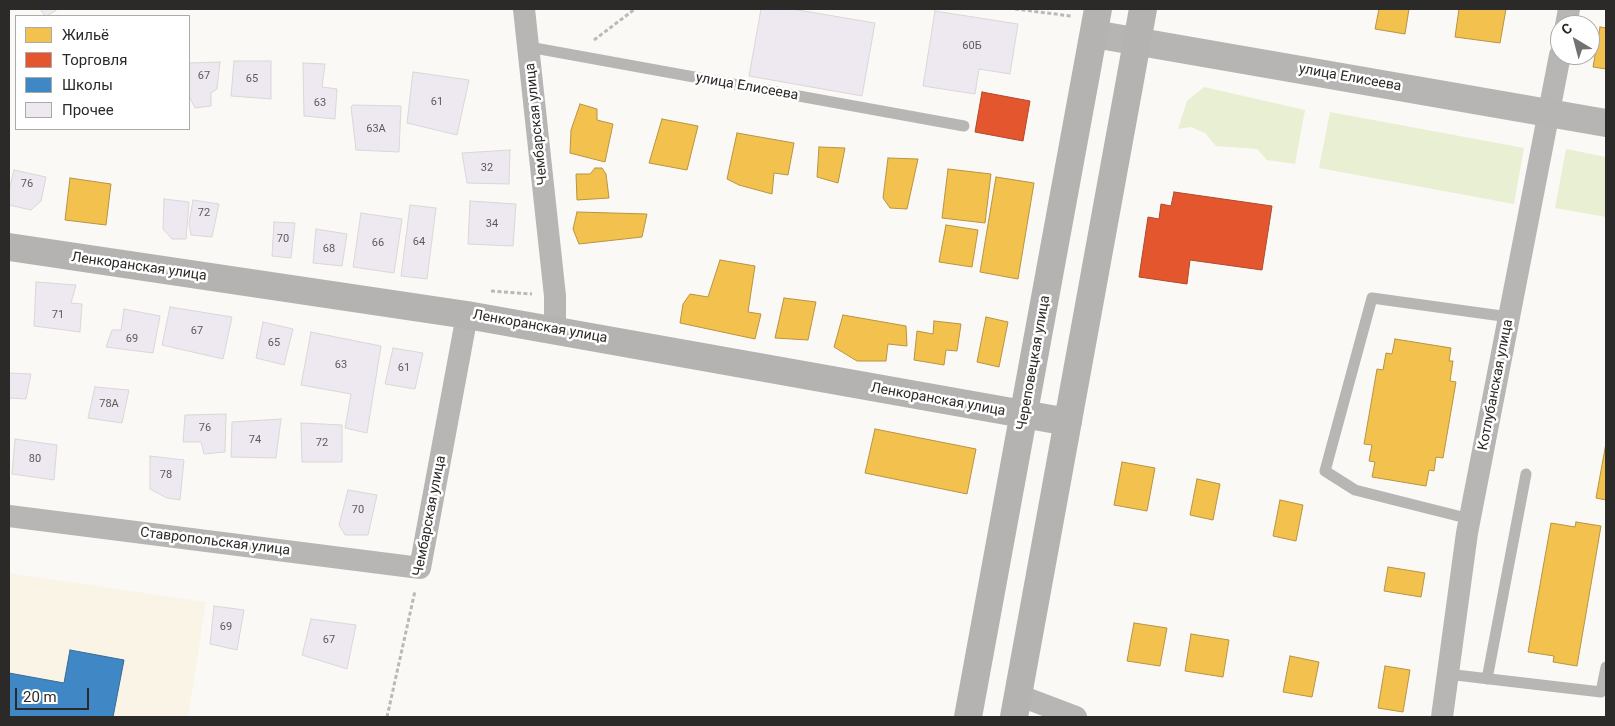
<!DOCTYPE html>
<html>
<head>
<meta charset="utf-8">
<style>
	body { margin:0 }
	#map { position:relative; width:1615px; height:726px; overflow:hidden; background:#fbf9f5; font-family:Roboto,sans-serif }
	canvas { display:block }
	.frame { position:absolute; inset:0; border:10px solid #2c2a28; pointer-events:none }
	.legend { position:absolute; left:15px; top:15px; width:175px; height:115px; box-sizing:border-box; background:#fff; border:1px solid #abaaa9; margin:0; padding:6px 9px; list-style:none; font-size:15px; color:#2c2a28 }
	.legend li { display:flex; align-items:center; gap:10px; height:25px }
	.legend b { width:25px; border:1px solid #abaaa9 }
	.north { position:absolute; left:1550px; top:15px; width:50px; height:50px; box-sizing:border-box; background:#fff; border:1px solid #abaaa9; border-radius:50%; rotate:323deg; font-size:14px; font-weight:700; line-height:20px; text-align:center; color:#2c2a28 }
	.north::after { content:''; display:block; margin:auto; width:18px; height:22px; background:#747270; clip-path:polygon(50% 0,100% 100%,50% 72%,0 100%) }
	.scale { position:absolute; left:15px; top:688px; width:74px; height:22px; box-sizing:border-box; border:2px solid #2c2a28; border-top:0; padding-left:6px; font-size:15px; line-height:18px; white-space:nowrap; color:#2c2a28; -webkit-text-stroke:4px #fff; paint-order:stroke }
</style>
</head>
<body>
<div id="map">
<canvas width="1615" height="726"></canvas>
<div class="frame"></div>
<ul class="legend">
<li><b style="height:14px;background:#f2c14e"></b>Жильё</li>
<li><b style="height:14px;background:#e4572e"></b>Торговля</li>
<li><b style="height:14px;background:#3f88c5"></b>Школы</li>
<li><b style="height:14px;background:#eee8f0"></b>Прочее</li>
</ul>
<div class="north">С</div>
<div class="scale">20 m</div>
</div>
<script>
const context = document.querySelector('canvas').getContext('2d');
context.lineJoin = 'round';
function paint(path, color) { context.fillStyle = color; context.fill(path, 'evenodd'); }
const shape = rows => new Path2D(rows.map(r => 'M' + r).join(''));
function stroke(path, color, width, dash) { context.strokeStyle = color; context.lineWidth = width; context.lineCap = dash ? 'butt' : 'round'; context.setLineDash(dash || []); context.stroke(path); }
function drawText(font, color, halo, rows, align = 'center') {
  context.font = font + ' Roboto,sans-serif'; context.lineWidth = 5; context.setLineDash([]); context.textBaseline = 'middle'; context.strokeStyle = halo; context.fillStyle = color; for (const [text, x, y, turn = 0] of rows) {
    context.save(); context.translate(x, y); context.rotate((+turn || 0) * Math.PI / 180); context.textAlign = isNaN(turn) ? turn : align; if (halo) context.strokeText(text, 0, 0); context.fillText(text, 0, 0); context.restore();
  }
}
paint(shape([
	[9,573,206,602,188,717,9,717]
]), '#f9f4e6');
paint(shape([
	[1204,87,1305,110,1295,164,1267,160,1257,149,1216,146,1205,133,1191,127,1178,129,1187,101],
	[1330,112,1524,148,1514,204,1319,168],
	[1566,149,1606,157,1606,217,1555,208]
]), '#e8efd2');
const homes = shape([
	[1379,9,1409,9,1405,34,1375,29,1379,9],
	[1459,9,1506,9,1500,43,1455,37,1459,9],
	[1600,27,1606,28,1606,69,1593,67,1600,27],
	[580,104,597,109,597,120,613,124,605,162,570,153,571,130,580,104],
	[662,119,698,126,687,170,649,163,662,119],
	[737,133,794,143,788,175,774,173,772,194,739,185,727,179,737,133],
	[819,147,845,148,838,183,817,177,819,147],
	[888,158,918,159,907,209,890,208,883,198,888,158],
	[595,168,602,168,606,174,609,198,577,200,576,174,590,174,595,168],
	[948,169,991,174,985,223,942,218,948,169],
	[996,177,1034,183,1018,279,980,272,996,177],
	[70,178,111,184,106,225,65,220,70,178],
	[577,212,647,214,642,237,579,244,573,229,577,212],
	[946,225,978,230,972,267,939,262,946,225],
	[720,260,755,266,748,312,761,314,755,339,680,323,683,304,690,294,708,297,720,260],
	[784,298,816,302,808,340,775,338,784,298],
	[843,315,906,326,907,346,888,344,886,361,857,361,834,347,843,315],
	[986,317,1008,322,999,367,977,362,986,317],
	[934,321,961,324,957,351,946,350,944,365,914,360,917,331,933,334,934,321],
	[1395,339,1451,348,1449,361,1453,361,1450,381,1456,382,1443,458,1436,457,1434,471,1429,470,1426,486,1372,477,1375,462,1369,461,1372,445,1364,444,1377,369,1383,370,1386,353,1392,354,1395,339],
	[875,429,976,449,967,494,865,473,875,429],
	[1606,443,1606,500,1596,498,1606,443],
	[1122,462,1155,468,1147,511,1114,505,1122,462],
	[1197,479,1220,484,1213,520,1190,515,1197,479],
	[1280,500,1303,505,1296,541,1273,536,1280,500],
	[1576,522,1601,526,1577,666,1553,662,1554,656,1528,652,1551,523,1575,527,1576,522],
	[1388,567,1425,573,1421,597,1384,591,1388,567],
	[1134,623,1167,628,1160,666,1127,661,1134,623],
	[1191,634,1229,640,1223,677,1185,671,1191,634],
	[1290,656,1319,662,1312,697,1283,692,1290,656],
	[1385,666,1410,670,1403,712,1378,708,1385,666]
]);
paint(homes, '#f2c14e');
stroke(homes, '#b79443', 1);
const shops = shape([
	[982,92,1030,101,1023,141,975,132,982,92],
	[1174,192,1272,206,1262,270,1190,260,1187,284,1139,277,1148,217,1159,219,1161,204,1171,206,1174,192]
]);
paint(shops, '#e4572e');
stroke(shops, '#ad4a2c', 1);
const schools = shape([
	[70,650,124,660,113,717,9,717,9,673,64,683,70,650]
]);
paint(schools, '#3f88c5');
stroke(schools, '#396c96', 1);
const building = shape([
	[40,9,58,9,47,16,45,16,40,9],
	[761,9,792,9,875,23,862,96,749,76,761,9],
	[935,11,1018,24,1010,74,979,69,975,94,923,86,935,11],
	[234,61,271,61,271,99,231,96,234,61],
	[220,62,217,89,211,93,211,106,195,108,189,96,189,63,220,62],
	[303,63,325,64,322,87,337,89,335,119,304,116,303,63],
	[413,72,469,80,457,135,407,123,413,72],
	[353,105,401,106,399,152,356,150,351,107,353,105],
	[510,150,509,184,467,183,462,153,510,150],
	[14,170,46,177,41,201,31,210,9,205,9,190,14,170],
	[164,199,189,202,186,239,172,239,163,229,164,199],
	[193,200,219,204,212,237,191,235,189,223,193,200],
	[470,201,516,204,513,246,468,244,470,201],
	[410,205,436,208,427,279,401,276,410,205],
	[361,213,402,219,394,273,353,267,361,213],
	[274,222,295,223,291,258,272,256,274,222],
	[316,229,347,234,342,266,313,263,316,229],
	[36,282,76,285,71,303,82,304,80,332,34,326,36,282],
	[170,307,232,317,223,359,162,345,170,307],
	[124,309,160,316,153,353,106,347,112,330,121,330,124,309],
	[263,322,293,329,284,365,256,358,263,322],
	[311,332,381,346,367,433,345,428,351,394,301,385,311,332],
	[393,348,423,353,415,389,385,384,393,348],
	[9,373,31,374,26,399,9,398,9,373],
	[95,387,129,390,122,423,88,418,95,387],
	[226,414,225,452,204,454,201,442,183,442,185,415,226,414],
	[281,419,276,458,231,457,232,422,281,419],
	[301,423,342,425,342,462,302,462,301,423],
	[15,439,57,445,54,480,12,474,15,439],
	[150,456,184,460,180,500,167,498,150,489,150,456],
	[348,490,377,495,368,535,345,535,339,525,348,490],
	[214,606,244,610,237,650,210,644,214,606],
	[311,619,356,625,347,669,302,655,311,619]
]);
paint(building, '#eee8f0');
stroke(building, '#d9d7d7', 1);
stroke(shape([
	[1015,9,1071,16],
	[594,40,635,9],
	[491,291,532,294],
	[387,717,415,591]
]), '#bab9b7', 3, [4, 2.5]);
stroke(shape([
	[529,47,964,126],
	[1470,519,1355,490,1325,471,1372,298,1509,317],
	[1447,674,1601,692,1606,667],
	[1487,679,1526,474]
]), '#b7b6b5', 11);
stroke(shape([
	[524,9,555,296,555,330],
	[1566,25,1569,9],
	[9,516,420,568,467,315],
	[1018,695,1076,717],
	[1442,717,1467,533,1560,55]
]), '#b7b6b5', 22);
stroke(shape([
	[1094,34,1606,123]
]), '#b6b5b4', 28);
stroke(shape([
	[9,247,467,315,1068,422],
	[968,717,1098,9],
	[1014,717,1143,9]
]), '#b5b3b1', 28);
drawText('11px', '#5c5a5a', null, [
	["60Б",972,46],
	["67",204,76],
	["65",252,79],
	["61",437,102],
	["63",320,103],
	["63А",376,129],
	["32",487,168],
	["76",27,184],
	["72",204,213],
	["34",492,224],
	["70",283,239],
	["64",419,242],
	["66",378,243],
	["68",329,249],
	["71",58,315],
	["67",197,331],
	["69",132,339],
	["65",274,343],
	["63",341,365],
	["61",404,368],
	["78А",109,404],
	["76",205,428],
	["74",255,440],
	["72",322,443],
	["80",35,459],
	["78",166,475],
	["70",358,510],
	["69",226,627],
	["67",329,640]
]);
drawText('14px', '#2c2a28', '#fff', [
	["улица Елисеева",1350,78,10],
	["улица Елисеева",747,87,10],
	["Чембарская улица",537,124,-96],
	["Ленкоранская улица",139,267,8],
	["Ленкоранская улица",540,327,10],
	["Череповецкая улица",1034,363,-80],
	["Котлубанская улица",1496,385,-79],
	["Ленкоранская улица",938,400,10],
	["Чембарская улица",430,516,-79],
	["Ставропольская улица",215,542,7]
]);
</script>
</body>
</html>
